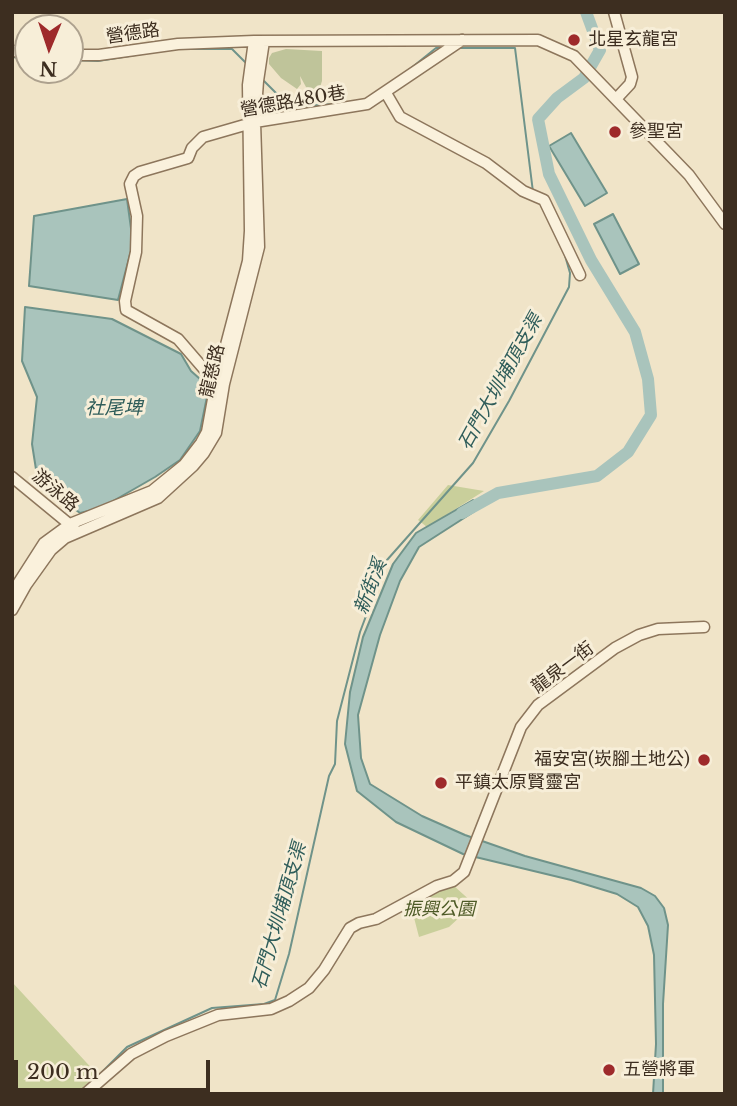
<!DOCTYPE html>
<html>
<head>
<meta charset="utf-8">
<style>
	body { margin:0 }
	#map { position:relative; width:737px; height:1106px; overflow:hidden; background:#f0e4c8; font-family:"Libre Baskerville",serif }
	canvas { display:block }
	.frame { position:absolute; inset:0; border:14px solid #3d2e20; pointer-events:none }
	.north { position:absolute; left:14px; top:14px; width:70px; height:70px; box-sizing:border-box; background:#f7eed8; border:2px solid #ada18e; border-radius:50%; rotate:182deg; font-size:19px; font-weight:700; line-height:28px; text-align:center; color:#3d2e20 }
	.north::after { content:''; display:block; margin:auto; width:24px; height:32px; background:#9e2a2b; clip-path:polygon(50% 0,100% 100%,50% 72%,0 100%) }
	.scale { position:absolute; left:14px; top:1060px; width:196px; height:32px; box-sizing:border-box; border:4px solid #3d2e20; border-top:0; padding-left:9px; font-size:21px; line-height:24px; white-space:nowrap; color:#3d2e20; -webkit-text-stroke:5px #f7eed8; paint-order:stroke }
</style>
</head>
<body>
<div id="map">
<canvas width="737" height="1106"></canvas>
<div class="frame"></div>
<div class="north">N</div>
<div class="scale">200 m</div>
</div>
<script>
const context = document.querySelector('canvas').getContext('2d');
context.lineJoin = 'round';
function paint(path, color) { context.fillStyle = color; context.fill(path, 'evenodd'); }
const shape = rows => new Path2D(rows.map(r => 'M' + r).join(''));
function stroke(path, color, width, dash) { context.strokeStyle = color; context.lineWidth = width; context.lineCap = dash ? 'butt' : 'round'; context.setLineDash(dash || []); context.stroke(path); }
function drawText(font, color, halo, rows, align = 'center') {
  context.font = font + ' "Libre Baskerville","Noto Sans TC",serif'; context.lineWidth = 6; context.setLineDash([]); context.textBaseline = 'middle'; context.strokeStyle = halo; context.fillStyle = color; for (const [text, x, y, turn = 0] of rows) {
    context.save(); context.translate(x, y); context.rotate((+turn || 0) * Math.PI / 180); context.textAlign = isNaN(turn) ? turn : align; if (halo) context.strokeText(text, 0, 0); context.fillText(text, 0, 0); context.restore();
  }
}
paint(shape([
	[448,485,484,491,427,527,418,520],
	[453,885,474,904,449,927,419,937,411,906,412,901],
	[12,982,97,1074,76,1094,12,1094]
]), '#c9cf9b');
paint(shape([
	[286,49,322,51,322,81,320,87,310,90,306,87,300,76,301,84,297,89,281,78,269,64,269,58,272,53]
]), '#bfc49a');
const water = shape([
	[571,133,607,193,585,206,549,146,571,133],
	[127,199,133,243,118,300,29,286,34,216,127,199],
	[613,214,639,264,620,274,594,224,613,214],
	[25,307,112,319,181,354,191,371,209,387,200,431,180,460,155,477,101,508,80,513,38,482,32,444,37,397,22,361,25,307],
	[473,500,475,511,419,547,400,581,380,635,358,715,361,758,370,784,422,816,465,835,525,856,641,888,655,896,664,908,668,925,663,1004,663,1094,653,1094,656,1044,654,955,648,926,638,907,617,894,571,880,463,854,396,822,357,791,345,744,350,692,363,637,393,564,416,533,473,500]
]);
paint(water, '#a9c4bc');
stroke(water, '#6f938a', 2);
stroke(shape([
	[459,48,515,48,533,192],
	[179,49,232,49,247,64],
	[12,57,28,59],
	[70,60,98,61,142,54],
	[405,73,436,48,443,48],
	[264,81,290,107,334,104],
	[91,1083,127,1047,212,1008,264,1004,275,1000,289,954,329,776,335,764,337,721,360,632,387,560,473,463,509,401,569,287,570,273,564,252]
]), '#6f938a', 2);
stroke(shape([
	[462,513,498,493,597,476,628,452,651,415,648,379,635,332,591,260,549,174,538,119,557,98,584,78,600,50,586,12]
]), '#a9c4bc', 12);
const minor = shape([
	[614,12,632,77,630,84,616,99],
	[12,51,28,52],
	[70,55,99,55,178,44,254,41,538,40,574,56,689,175,725,224],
	[386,93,400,117,486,163,523,191,544,200,580,275],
	[220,383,216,383,178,339,126,310,125,301,136,252,137,216,130,184,134,176,140,172,188,158,192,148,203,137,255,122,367,104,462,40],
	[12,477,74,528],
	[12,593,44,543,70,524,152,491,184,465,201,443,207,432,216,383,248,261,250,231,248,85,254,41],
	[12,610,26,585,51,550,65,538,158,498,193,466,204,453,216,433,224,384,259,247,255,122,258,81,264,41],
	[85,1094,131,1054,166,1036,218,1015,271,1009,289,1001,309,988,324,970,350,928,359,923,376,919,437,886,453,881,464,872,521,727,538,705,615,648,639,635,658,629,704,627]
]);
stroke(minor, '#8d765c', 13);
stroke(minor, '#faf1dc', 10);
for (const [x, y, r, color] of [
	[574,40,7,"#9e2a2b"],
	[615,132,7,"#9e2a2b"],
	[704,760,7,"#9e2a2b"],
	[441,783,7,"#9e2a2b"],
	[609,1070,7,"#9e2a2b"]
]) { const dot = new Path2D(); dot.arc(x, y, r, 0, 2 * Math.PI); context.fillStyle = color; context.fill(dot); stroke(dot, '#f7eed8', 2.5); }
drawText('18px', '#3d2e20', '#f7eed8', [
	["營德路",133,34,-8],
	["營德路480巷",293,102,-10],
	["龍慈路",213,371,-77],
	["游泳路",55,491,40],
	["龍泉一街",563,668,-37]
]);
drawText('18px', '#3d2e20', '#f7eed8', [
	["北星玄龍宮",588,40],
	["參聖宮",629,132],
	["福安宮(崁腳土地公)",690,760,"right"],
	["平鎮太原賢靈宮",455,783],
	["五營將軍",623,1070]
], 'left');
drawText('italic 18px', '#4d5a26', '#f7eed8', [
	["振興公園",439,910]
]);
drawText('italic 19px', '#2f5d5a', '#f7eed8', [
	["石門大圳埔頂支渠",501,382,-61],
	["社尾埤",114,409],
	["新街溪",371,587,-69],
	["石門大圳埔頂支渠",280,916,-74]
]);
</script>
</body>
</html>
